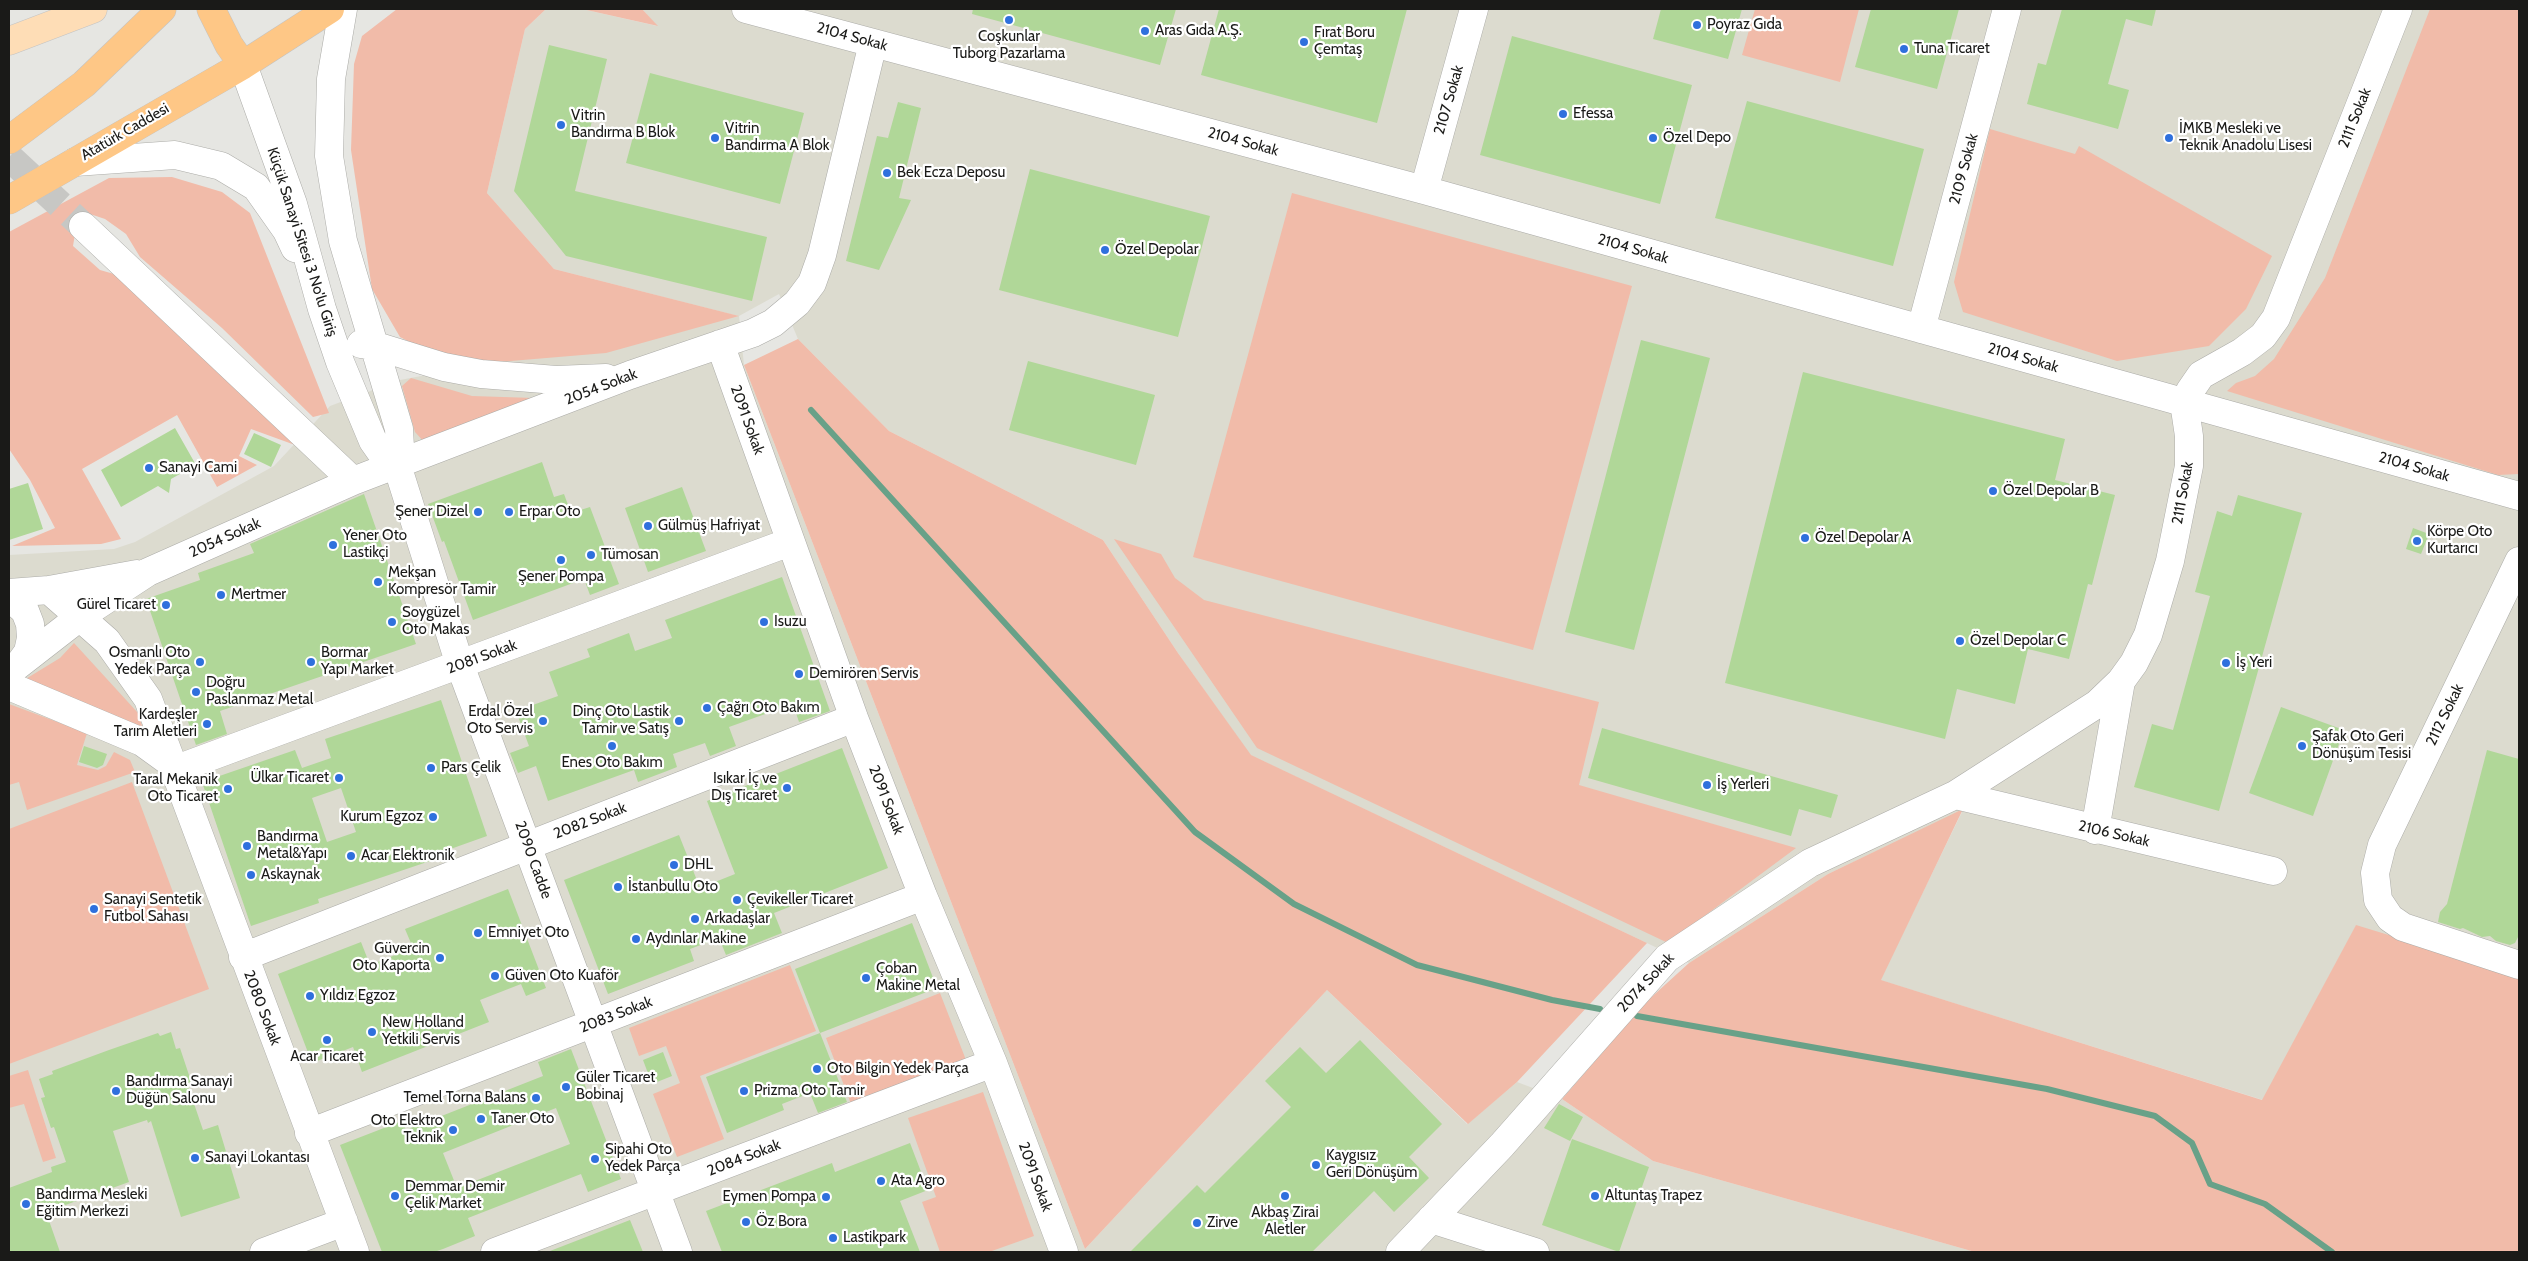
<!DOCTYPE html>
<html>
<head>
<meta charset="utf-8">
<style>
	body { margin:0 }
	#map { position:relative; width:2528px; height:1261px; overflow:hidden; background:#e6e6e2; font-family:Cabin,sans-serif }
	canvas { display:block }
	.frame { position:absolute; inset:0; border:10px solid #1a1a18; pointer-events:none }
</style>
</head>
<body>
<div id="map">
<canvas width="2528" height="1261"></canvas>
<div class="frame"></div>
</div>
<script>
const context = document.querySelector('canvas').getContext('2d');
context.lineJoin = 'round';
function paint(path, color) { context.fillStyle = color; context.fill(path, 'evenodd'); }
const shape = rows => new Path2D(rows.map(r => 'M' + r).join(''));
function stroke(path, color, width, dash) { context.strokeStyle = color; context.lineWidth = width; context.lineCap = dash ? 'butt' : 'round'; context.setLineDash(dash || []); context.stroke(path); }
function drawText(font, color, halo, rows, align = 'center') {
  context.font = font + ' Cabin,sans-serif'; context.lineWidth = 4.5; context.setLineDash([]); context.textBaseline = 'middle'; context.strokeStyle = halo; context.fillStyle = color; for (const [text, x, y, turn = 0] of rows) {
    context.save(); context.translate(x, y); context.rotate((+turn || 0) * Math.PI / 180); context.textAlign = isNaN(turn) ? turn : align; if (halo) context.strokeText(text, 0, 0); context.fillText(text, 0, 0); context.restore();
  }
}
paint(shape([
	[546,9,582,9,657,26,642,9,2519,9,2519,975,2356,926,2263,1100,1880,980,1963,810,1828,874,1689,963,1250,755,1178,653,1103,540,889,431,798,339,779,294,739,316,744,365,1085,1249,1327,990,1467,1124,1517,1082,1562,1099,1653,1161,1975,1252,9,1252,9,555,114,549,135,542,274,466,330,406,400,380,738,316,554,269,487,193,525,29]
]), '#dcdbcf');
paint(shape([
	[397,9,546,9,525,29,487,193,554,269,739,316,606,353,487,363,421,348,400,337,372,289,351,150,354,64,362,36],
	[582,9,642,9,658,26],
	[1755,9,1859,9,1840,82,1742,55],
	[2430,9,2519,9,2519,474,2498,475,2227,391,2236,383,2255,376,2274,359,2325,278],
	[1990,129,2075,154,2079,146,2272,256,2246,309,2209,346,2117,361,1963,312,1954,282],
	[172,177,222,192,250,213,329,413,313,417,222,328,140,257,126,234,105,219,90,214,83,219,76,228,73,246,100,270,121,276,295,445,251,429,239,456,257,465,217,487,177,415,82,469,121,539,101,544,12,546,55,528,30,480,9,449,9,232,109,178],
	[1292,193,1632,286,1533,650,1193,557],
	[798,339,889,431,1103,540,1178,653,1251,755,1647,943,1517,1082,1468,1124,1327,990,1085,1249,744,365],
	[411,378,472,396,534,398,426,444,415,432,402,386],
	[1114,539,1161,554,1175,578,1204,600,1599,702,1579,785,1796,848,1668,943,1257,748],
	[74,643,138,713,145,735,24,680,60,658],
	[9,704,87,733,77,765,98,770,106,766,114,752,130,760,135,772,27,810,19,782,9,785],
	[132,782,209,989,9,1064,9,829],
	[1963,809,1881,980,2262,1100,2356,925,2519,975,2519,1252,1975,1252,1653,1161,1562,1099,1645,1003,1689,963,1828,874],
	[790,965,816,1031,700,1076,724,1139,677,1157,653,1094,680,1083,666,1046,639,1056,629,1028],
	[940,993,966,1060,851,1104,826,1038],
	[28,1070,56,1158,43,1162,24,1104,9,1108,9,1076],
	[983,1092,1034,1236,989,1252,940,1252,922,1202,936,1197,908,1118]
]), '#f1bba9');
stroke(shape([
	[811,410,1195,832,1294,904,1417,965,1552,1000,1600,1009],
	[1637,1016,2047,1089,2155,1116,2192,1143,2210,1184,2265,1204,2332,1252]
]), '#68a188', 6);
paint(shape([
	[973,9,1176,9,1160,65,972,14],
	[1219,9,1407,9,1377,123,1201,75],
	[1661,9,1742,9,1728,59,1653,39],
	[1871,9,1959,9,1937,89,1855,67],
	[2062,9,2156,9,2152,26,2126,19,2108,84,2129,90,2118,129,2027,104,2038,63,2046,65],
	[1512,36,1692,85,1660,204,1480,155],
	[549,45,607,59,575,191,767,237,752,301,566,256,514,191],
	[650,73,804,113,780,204,626,163],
	[1747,101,1924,149,1893,266,1715,218],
	[898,102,921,108,899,198,911,200,879,270,846,261,877,136,888,138],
	[1030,169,1210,216,1178,337,999,290],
	[1641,340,1710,358,1634,650,1565,632],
	[1028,361,1155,395,1136,465,1009,430],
	[1803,372,2065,439,2055,480,2115,495,2092,585,2088,584,2069,659,2028,649,2015,704,1957,689,1945,739,1725,683],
	[175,428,196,465,171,479,169,493,158,486,121,507,101,470],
	[254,433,281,445,271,467,244,454],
	[542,462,554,497,564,494,571,513,590,507,619,584,590,595,584,579,473,620,444,541,442,542,428,504],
	[28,483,43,529,9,540,9,489],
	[682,487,706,551,648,572,625,508],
	[364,494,416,644,220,711,227,734,196,745,146,599,200,580,198,573,254,553,250,544],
	[2238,495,2302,513,2219,811,2134,787,2152,724,2173,730,2210,596,2195,592,2217,511,2232,516],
	[2413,528,2429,534,2421,554,2406,549],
	[782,577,830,711,799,722,793,704,729,727,736,746,710,756,705,743,673,754,677,767,667,771,638,782,634,770,548,801,536,766,518,773,510,753,529,746,516,711,558,696,549,672,590,657,587,649,629,633,635,651,672,638,665,620],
	[441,700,487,836,428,857,430,861,318,899,319,903,251,926,202,782,295,750,302,768,331,758,325,739],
	[341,788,356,832,327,842,312,798],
	[2281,707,2344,730,2313,816,2249,793],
	[1602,728,1838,795,1831,818,1799,809,1791,836,1588,778],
	[84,746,107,754,103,765,97,768,79,762],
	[842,748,888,868,774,913,782,933,726,955,719,938,690,949,694,961,608,994,564,880,679,835,700,888,735,874,707,801],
	[2487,750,2519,759,2519,935,2515,943,2510,945,2496,941,2490,936,2482,937,2463,928,2460,929,2438,922,2440,912,2447,904],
	[508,889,546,988,526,996,521,984,480,1000,489,1022,362,1072,353,1047,312,1063,278,974,361,942,370,965,413,948,405,929],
	[912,923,937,988,820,1033,795,969],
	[171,1032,176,1049,180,1048,192,1084,188,1086,203,1130,218,1125,240,1198,181,1217,151,1121,148,1123,147,1120,113,1131,129,1182,46,1212,60,1252,9,1252,9,1188,52,1172,51,1167,66,1162,54,1127,51,1128,41,1098,45,1097,39,1079,53,1074,52,1071,109,1050,158,1033,160,1036],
	[820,1033,847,1102,818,1113,810,1093,782,1104,784,1110,727,1133,706,1077],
	[1360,1040,1442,1124,1409,1157,1429,1178,1394,1212,1374,1191,1312,1252,1130,1252,1197,1185,1205,1193,1291,1107,1265,1081,1300,1047,1326,1073],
	[571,1049,621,1179,588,1192,581,1174,468,1218,475,1236,443,1249,434,1252,382,1252,340,1145,402,1121,406,1130,543,1076,538,1062],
	[556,1108,570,1144,457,1188,443,1153],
	[663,1052,672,1076,652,1084,643,1060],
	[1559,1104,1583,1117,1570,1141,1544,1128],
	[1572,1139,1649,1167,1619,1252,1542,1225],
	[910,1143,928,1190,900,1201,920,1252,722,1252,706,1211,832,1163,835,1172],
	[630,1220,643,1252,550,1252,550,1251]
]), '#b0d798');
stroke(shape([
	[9,157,83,226]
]), '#c7c7c4', 28, [28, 14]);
const minor = shape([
	[343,9,331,79,329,156,343,241,399,429,400,448,397,465,460,665,678,1252],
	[746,9,1424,190,2519,496],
	[243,65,293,204,322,309,340,362,373,441,380,451,397,465],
	[75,162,175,155,221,166,256,187,287,231,295,248],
	[1424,190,1474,9],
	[83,226,353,481],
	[1921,329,2007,9],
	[361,344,373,345,444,367,481,374,556,380,606,378],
	[720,344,854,718,923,896,993,1063,1064,1252],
	[2519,561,2382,845,2375,873,2378,900,2390,918,2403,927,2519,965],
	[49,590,107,641,148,699,355,1252],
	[9,593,49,590,137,574],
	[9,597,25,611,30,624,31,638,28,652,20,663],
	[9,672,81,616,148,572,353,481,630,375,753,333,773,323,797,303,812,283,822,255,873,43],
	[9,686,142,742,171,763],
	[174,770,790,542],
	[1955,795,2273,871],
	[2095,830,2121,681],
	[243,957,854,718],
	[309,1133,923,896],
	[1431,1219,1535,1252],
	[264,1252,344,1222],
	[495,1252,993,1063],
	[1400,1252,1502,1145,1667,958,1810,863,1955,795,2097,704,2121,681,2134,663,2148,635,2170,561,2189,466,2189,436,2185,409,2190,391,2201,375,2242,352,2263,336,2276,318,2398,9]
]);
const major = shape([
	[9,41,93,9]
]);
const highway = shape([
	[211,9,229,45,243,65],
	[9,140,84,84,162,9],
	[9,200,243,65,330,9]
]);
stroke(minor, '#acaca8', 29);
stroke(major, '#c3c3c3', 29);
stroke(highway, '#c3c3c3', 29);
stroke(minor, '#fff', 28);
stroke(major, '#feddb6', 28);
stroke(highway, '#fec786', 28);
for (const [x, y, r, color] of [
	[1009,20,5,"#2f70dd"],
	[1697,25,5,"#2f70dd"],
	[1145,31,5,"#2f70dd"],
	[1304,42,5,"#2f70dd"],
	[1904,49,5,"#2f70dd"],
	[1563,114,5,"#2f70dd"],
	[561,125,5,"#2f70dd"],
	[715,138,5,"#2f70dd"],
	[1653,138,5,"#2f70dd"],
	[2169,138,5,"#2f70dd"],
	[887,173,5,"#2f70dd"],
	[1105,250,5,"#2f70dd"],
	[149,468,5,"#2f70dd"],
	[1993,491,5,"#2f70dd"],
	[478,512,5,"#2f70dd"],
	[509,512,5,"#2f70dd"],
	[648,526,5,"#2f70dd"],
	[1805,538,5,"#2f70dd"],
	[2417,541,5,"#2f70dd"],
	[333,545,5,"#2f70dd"],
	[591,555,5,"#2f70dd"],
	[561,560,5,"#2f70dd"],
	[378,582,5,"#2f70dd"],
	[221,595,5,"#2f70dd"],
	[166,605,5,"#2f70dd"],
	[392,622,5,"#2f70dd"],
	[764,622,5,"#2f70dd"],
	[1960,641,5,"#2f70dd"],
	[200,662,5,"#2f70dd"],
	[311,662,5,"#2f70dd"],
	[2226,663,5,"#2f70dd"],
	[799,674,5,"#2f70dd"],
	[196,692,5,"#2f70dd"],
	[707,708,5,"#2f70dd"],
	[543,721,5,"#2f70dd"],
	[679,721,5,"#2f70dd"],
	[207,724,5,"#2f70dd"],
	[612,746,5,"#2f70dd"],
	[2302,746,5,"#2f70dd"],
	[431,768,5,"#2f70dd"],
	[339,778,5,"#2f70dd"],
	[1707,785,5,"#2f70dd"],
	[787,788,5,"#2f70dd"],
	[228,789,5,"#2f70dd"],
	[433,817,5,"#2f70dd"],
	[247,846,5,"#2f70dd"],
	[351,856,5,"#2f70dd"],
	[674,865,5,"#2f70dd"],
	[251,875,5,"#2f70dd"],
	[618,887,5,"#2f70dd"],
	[737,900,5,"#2f70dd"],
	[94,909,5,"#2f70dd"],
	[695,919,5,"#2f70dd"],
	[478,933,5,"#2f70dd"],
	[636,939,5,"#2f70dd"],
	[440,958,5,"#2f70dd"],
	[495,976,5,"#2f70dd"],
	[866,978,5,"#2f70dd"],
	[310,996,5,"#2f70dd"],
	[372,1032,5,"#2f70dd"],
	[327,1040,5,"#2f70dd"],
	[817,1069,5,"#2f70dd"],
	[566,1087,5,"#2f70dd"],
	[116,1091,5,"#2f70dd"],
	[744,1091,5,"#2f70dd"],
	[536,1098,5,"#2f70dd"],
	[481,1119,5,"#2f70dd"],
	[453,1130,5,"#2f70dd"],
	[195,1158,5,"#2f70dd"],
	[595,1159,5,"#2f70dd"],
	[1316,1165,5,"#2f70dd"],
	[881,1181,5,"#2f70dd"],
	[395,1196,5,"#2f70dd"],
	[1285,1196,5,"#2f70dd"],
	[1595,1196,5,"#2f70dd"],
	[826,1197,5,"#2f70dd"],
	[26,1204,5,"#2f70dd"],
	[746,1222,5,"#2f70dd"],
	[1197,1223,5,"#2f70dd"],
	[833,1238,5,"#2f70dd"]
]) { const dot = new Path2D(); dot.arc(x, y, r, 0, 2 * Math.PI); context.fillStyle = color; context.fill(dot); stroke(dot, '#fff', 2); }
drawText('15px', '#1a1a18', '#fff', [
	["Poyraz Gıda",1707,25],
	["Aras Gıda A.Ş.",1155,31],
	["Fırat Boru",1314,33],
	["Çemtaş",1314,50],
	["Coşkunlar",1009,37,"center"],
	["Tuborg Pazarlama",1009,54,"center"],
	["Tuna Ticaret",1914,49],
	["Efessa",1573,114],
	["Vitrin",571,116],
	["Bandırma B Blok",571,133],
	["Vitrin",725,129],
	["Bandırma A Blok",725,146],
	["İMKB Mesleki ve",2179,129],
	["Teknik Anadolu Lisesi",2179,146],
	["Özel Depo",1663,138],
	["Bek Ecza Deposu",897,173],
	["Özel Depolar",1115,250],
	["Sanayi Cami",159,468],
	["Özel Depolar B",2003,491],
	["Şener Dizel",468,512,"right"],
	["Erpar Oto",519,512],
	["Gülmüş Hafriyat",658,526],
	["Körpe Oto",2427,532],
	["Kurtarıcı",2427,549],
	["Yener Oto",343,536],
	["Lastikçi",343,553],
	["Özel Depolar A",1815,538],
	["Tümosan",601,555],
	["Mekşan",388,573],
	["Kompresör Tamir",388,590],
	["Şener Pompa",561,577,"center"],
	["Mertmer",231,595],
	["Gürel Ticaret",156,605,"right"],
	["Soygüzel",402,613],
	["Oto Makas",402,630],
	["Isuzu",774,622],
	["Özel Depolar C",1970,641],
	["Osmanlı Oto",190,653,"right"],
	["Yedek Parça",190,670,"right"],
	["Bormar",321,653],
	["Yapı Market",321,670],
	["İş Yeri",2236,663],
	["Demirören Servis",809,674],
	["Doğru",206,683],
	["Paslanmaz Metal",206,700],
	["Çağrı Oto Bakım",717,708],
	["Erdal Özel",533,712,"right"],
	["Oto Servis",533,729,"right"],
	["Dinç Oto Lastik",669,712,"right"],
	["Tamir ve Satış",669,729,"right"],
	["Kardeşler",197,715,"right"],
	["Tarım Aletleri",197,732,"right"],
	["Şafak Oto Geri",2312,737],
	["Dönüşüm Tesisi",2312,754],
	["Enes Oto Bakım",612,763,"center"],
	["Pars Çelik",441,768],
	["Ülkar Ticaret",329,778,"right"],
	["Isıkar İç ve",777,779,"right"],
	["Dış Ticaret",777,796,"right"],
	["Taral Mekanik",218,780,"right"],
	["Oto Ticaret",218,797,"right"],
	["İş Yerleri",1717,785],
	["Kurum Egzoz",423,817,"right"],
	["Bandırma",257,837],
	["Metal&Yapı",257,854],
	["Acar Elektronik",361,856],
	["DHL",684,865],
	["Askaynak",261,875],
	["İstanbullu Oto",628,887],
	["Sanayi Sentetik",104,900],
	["Futbol Sahası",104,917],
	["Çevikeller Ticaret",747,900],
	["Arkadaşlar",705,919],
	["Emniyet Oto",488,933],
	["Aydınlar Makine",646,939],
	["Güvercin",430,949,"right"],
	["Oto Kaporta",430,966,"right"],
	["Çoban",876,969],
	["Makine Metal",876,986],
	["Güven Oto Kuaför",505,976],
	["Yıldız Egzoz",320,996],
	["New Holland",382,1023],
	["Yetkili Servis",382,1040],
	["Acar Ticaret",327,1057,"center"],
	["Oto Bilgin Yedek Parça",827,1069],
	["Güler Ticaret",576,1078],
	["Bobinaj",576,1095],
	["Bandırma Sanayi",126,1082],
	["Düğün Salonu",126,1099],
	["Prizma Oto Tamir",754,1091],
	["Temel Torna Balans",526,1098,"right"],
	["Taner Oto",491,1119],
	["Oto Elektro",443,1121,"right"],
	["Teknik",443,1138,"right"],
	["Sipahi Oto",605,1150],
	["Yedek Parça",605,1167],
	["Kaygısız",1326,1156],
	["Geri Dönüşüm",1326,1173],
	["Sanayi Lokantası",205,1158],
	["Ata Agro",891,1181],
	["Demmar Demir",405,1187],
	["Çelik Market",405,1204],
	["Bandırma Mesleki",36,1195],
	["Eğitim Merkezi",36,1212],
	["Altuntaş Trapez",1605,1196],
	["Eymen Pompa",816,1197,"right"],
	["Akbaş Zirai",1285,1213,"center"],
	["Aletler",1285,1230,"center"],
	["Öz Bora",756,1222],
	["Zirve",1207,1223],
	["Lastikpark",843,1238]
], 'left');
drawText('15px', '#1a1a18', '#fff', [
	["2104 Sokak",852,37,15],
	["2107 Sokak",1449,100,-74],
	["2111 Sokak",2355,118,-68],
	["Atatürk Caddesi",125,132,-30],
	["2104 Sokak",1243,142,15],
	["2109 Sokak",1964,169,-75],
	["Küçük Sanayi Sitesi 3 No'lu Giriş",302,242,72],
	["2104 Sokak",1633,249,16],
	["2104 Sokak",2023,358,16],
	["2054 Sokak",601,387,-21],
	["2091 Sokak",747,420,70],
	["2104 Sokak",2414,467,16],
	["2111 Sokak",2183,493,-80],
	["2054 Sokak",225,538,-24],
	["2081 Sokak",482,657,-20],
	["2112 Sokak",2445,715,-64],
	["2091 Sokak",886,800,69],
	["2082 Sokak",590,821,-21],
	["2106 Sokak",2114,834,13],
	["2090 Cadde",533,860,70],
	["2074 Sokak",1646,983,-47],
	["2080 Sokak",262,1008,69],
	["2083 Sokak",616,1015,-21],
	["2084 Sokak",744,1158,-21],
	["2091 Sokak",1035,1177,70]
]);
</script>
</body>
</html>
